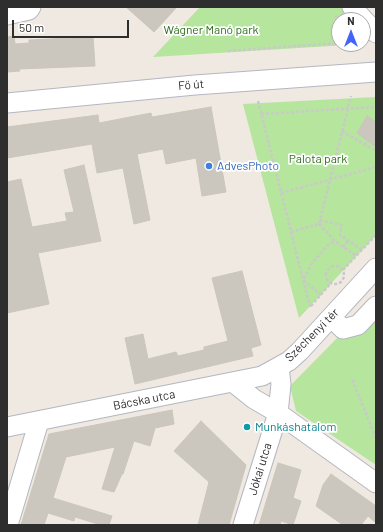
<!DOCTYPE html>
<html>
<head>
<meta charset="utf-8">
<style>
	body { margin:0 }
	#map { position:relative; width:383px; height:532px; overflow:hidden; background:#efe9e1; font-family:Barlow,sans-serif }
	canvas { display:block }
	.frame { position:absolute; inset:0; border:8px solid #2e2e2e; pointer-events:none }
	.north { position:absolute; left:331px; top:12px; width:40px; height:40px; box-sizing:border-box; background:#fff; border:1px solid #ababab; border-radius:50%; rotate:0deg; font-size:11px; font-weight:700; line-height:16px; text-align:center; color:#2e2e2e }
	.north::after { content:''; display:block; margin:auto; width:14px; height:18px; background:#4264fb; clip-path:polygon(50% 0,100% 100%,50% 72%,0 100%) }
	.scale { position:absolute; left:12px; top:20px; width:117px; height:18px; box-sizing:border-box; border:2px solid #2e2e2e; border-top:0; padding-left:5px; font-size:12px; line-height:14px; white-space:nowrap; color:#2e2e2e; -webkit-text-stroke:3px #fff; paint-order:stroke }
</style>
</head>
<body>
<div id="map">
<canvas width="383" height="532"></canvas>
<div class="frame"></div>
<div class="north">N</div>
<div class="scale">50 m</div>
</div>
<script>
const context = document.querySelector('canvas').getContext('2d');
context.lineJoin = 'round';
function paint(path, color) { context.fillStyle = color; context.fill(path, 'evenodd'); }
const shape = rows => new Path2D(rows.map(r => 'M' + r).join(''));
function stroke(path, color, width, dash) { context.strokeStyle = color; context.lineWidth = width; context.lineCap = dash ? 'butt' : 'round'; context.setLineDash(dash || []); context.stroke(path); }
function drawText(font, color, halo, rows, align = 'center') {
  context.font = font + ' Barlow,sans-serif'; context.lineWidth = 3.5; context.setLineDash([]); context.textBaseline = 'middle'; context.strokeStyle = halo; context.fillStyle = color; for (const [text, x, y, turn = 0] of rows) {
    context.save(); context.translate(x, y); context.rotate((+turn || 0) * Math.PI / 180); context.textAlign = isNaN(turn) ? turn : align; if (halo) context.strokeText(text, 0, 0); context.fillText(text, 0, 0); context.restore();
  }
}
paint(shape([
	[200,7,347,7,359,20,339,20,339,44,363,44,153,57],
	[376,97,376,235,299,318,243,104],
	[376,319,376,465,296,411,290,386,342,333]
]), '#b6e59e');
const building = shape([
	[126,7,177,7,154,32,126,7],
	[14,36,15,44,29,43,29,40,93,37,95,66,19,69,20,71,7,72,7,37,14,36],
	[211,107,226,192,202,196,196,158,166,164,163,149,137,154,150,220,134,224,123,168,97,173,92,144,7,158,7,127,98,115,99,123,151,113,152,117,211,107],
	[367,116,376,122,376,147,357,133,367,116],
	[84,165,101,241,38,253,49,304,7,313,7,182,21,179,32,227,67,221,65,213,74,212,64,170,84,165],
	[242,271,261,345,251,348,253,356,135,384,125,338,143,334,148,359,176,352,178,356,204,350,204,347,228,341,212,278,242,271],
	[172,410,174,424,155,428,150,446,134,441,123,474,122,474,114,492,102,489,115,447,66,457,53,498,112,516,109,525,101,525,75,517,74,521,48,513,44,525,21,525,49,434,172,410],
	[201,421,246,465,229,525,198,525,209,482,174,451,201,421],
	[278,463,301,470,293,498,301,501,293,525,281,521,280,525,259,525,278,463],
	[331,474,376,506,376,523,368,516,361,525,343,525,316,506,323,485,331,474]
]);
paint(building, '#cbc7bf');
stroke(building, '#cbc5ba', 1);
const minor = shape([
	[352,7,376,33],
	[7,15,29,10,31,7],
	[7,103,195,85,376,72],
	[331,317,343,329,358,325,376,306],
	[279,367,281,384,278,413,376,483],
	[234,383,254,399,278,413,243,525],
	[7,427,262,376,289,361,300,351,376,268],
	[8,525,39,421]
]);
stroke(minor, '#b4b7c1', 21);
stroke(shape([
	[335,43,336,14],
	[228,51,339,43],
	[258,101,310,307],
	[261,114,376,107],
	[342,131,376,151],
	[365,145,367,140],
	[281,193,376,167],
	[320,220,341,225,340,235,362,250],
	[319,224,335,241,356,256,376,235],
	[291,232,319,224,351,96],
	[343,247,348,241],
	'326 275a9 9 0 1 1 18 0a9 9 0 1 1-18 0Z',
	[343,270,356,256],
	[321,295,303,280,313,262,328,245,335,241],
	[311,306,331,283],
	[352,380,376,438]
]), '#c9c9c9', 2.5, [3, 2]);
stroke(minor, '#fff', 19);
for (const [x, y, r, color] of [
	[209,166,4,"#3f7fe0"],
	[247,427,4,"#0f9aa8"]
]) { const dot = new Path2D(); dot.arc(x, y, r, 0, 2 * Math.PI); context.fillStyle = color; context.fill(dot); stroke(dot, '#fff', 1.5); }
drawText('12px', '#2c6e1b', '#fff', [
	["Wágner Manó park",211,30],
	["Palota park",318,159]
]);
drawText('12px', '#2e2e2e', '#fff', [
	["Fő út",191,85,-5],
	["Széchenyi tér",312,335,-45],
	["Bácska utca",144,400,-11],
	["Jókai utca",260,469,-73]
]);
drawText('12px', '#366cbe', '#fff', [
	["AdvesPhoto",217,166]
], 'left');
drawText('12px', '#0d838f', '#fff', [
	["Munkáshatalom",255,427]
], 'left');
</script>
</body>
</html>
